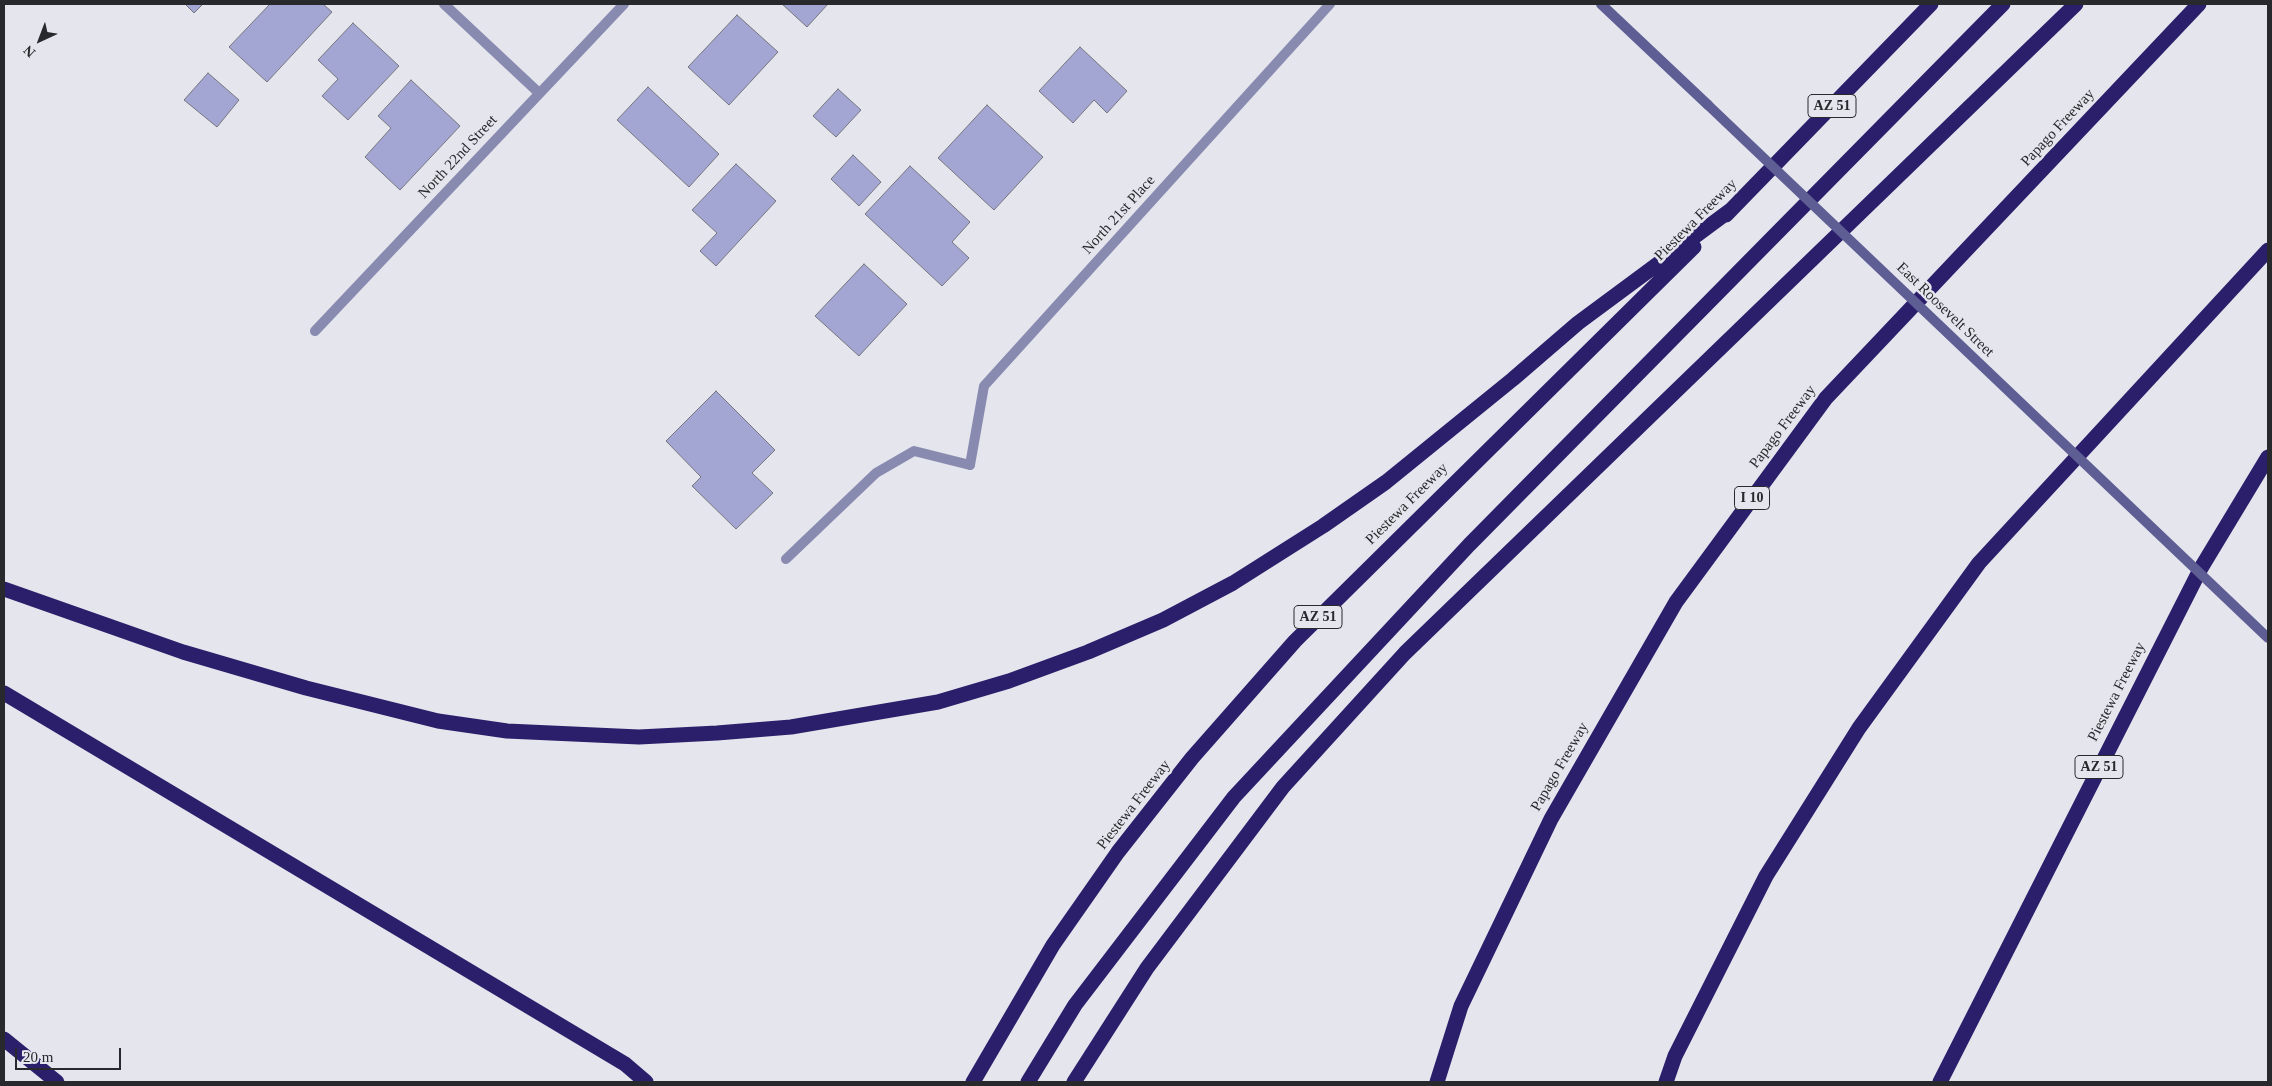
<!DOCTYPE html>
<html>
<head>
<meta charset="utf-8">
<style>
	body { margin:0 }
	#map { position:relative; width:2272px; height:1086px; overflow:hidden; background:#e4e5ed; font-family:"Times New Roman",serif }
	canvas { display:block }
	.frame { position:absolute; inset:0; border:5px solid #28292c; pointer-events:none }
	.north { position:absolute; left:15px; top:15px; width:50px; height:50px; -webkit-text-stroke:4px #e4e5ed; paint-order:stroke; rotate:223deg; font-size:14px; font-weight:700; line-height:20px; text-align:center; color:#28292c }
	.north::after { content:''; display:block; margin:auto; width:18px; height:22px; background:#28292c; clip-path:polygon(50% 0,100% 100%,50% 72%,0 100%) }
	.scale { position:absolute; left:15px; top:1048px; width:106px; height:22px; box-sizing:border-box; border:2px solid #28292c; border-top:0; padding-left:6px; font-size:15px; line-height:18px; white-space:nowrap; color:#28292c; -webkit-text-stroke:4px #e4e5ed; paint-order:stroke }
</style>
</head>
<body>
<div id="map">
<canvas width="2272" height="1086"></canvas>
<div class="frame"></div>
<div class="north">N</div>
<div class="scale">20 m</div>
</div>
<script>
const context = document.querySelector('canvas').getContext('2d');
context.lineJoin = 'round';
function paint(path, color) { context.fillStyle = color; context.fill(path, 'evenodd'); }
const shape = rows => new Path2D(rows.map(r => 'M' + r).join(''));
function stroke(path, color, width, dash) { context.strokeStyle = color; context.lineWidth = width; context.lineCap = dash ? 'butt' : 'round'; context.setLineDash(dash || []); context.stroke(path); }
function drawText(font, color, halo, rows, align = 'center') {
  context.font = font + ' "Times New Roman",serif'; context.lineWidth = 5; context.setLineDash([]); context.textBaseline = 'middle'; context.strokeStyle = halo; context.fillStyle = color; for (const [text, x, y, turn = 0] of rows) {
    context.save(); context.translate(x, y); context.rotate((+turn || 0) * Math.PI / 180); context.textAlign = isNaN(turn) ? turn : align; if (halo) context.strokeText(text, 0, 0); context.fillText(text, 0, 0); context.restore();
  }
}
const building = shape([
	[185,4,203,4,194,13,185,4],
	[270,4,323,4,332,12,267,82,229,47,270,4],
	[782,4,828,4,807,27,782,4],
	[737,15,778,52,729,105,688,67,737,15],
	[353,23,399,66,348,120,322,96,338,79,318,60,353,23],
	[1080,47,1127,91,1107,113,1094,100,1073,123,1039,91,1080,47],
	[208,73,239,100,217,127,184,100,208,73],
	[411,80,460,126,400,190,365,157,391,128,378,116,411,80],
	[648,87,719,154,689,187,617,120,648,87],
	[838,89,861,110,836,137,813,116,838,89],
	[987,105,1043,157,994,210,938,158,987,105],
	[853,155,881,182,859,206,831,179,853,155],
	[736,164,776,201,716,266,700,251,717,233,692,210,736,164],
	[910,166,970,222,952,242,969,258,942,286,865,214,910,166],
	[864,264,907,304,859,356,815,316,864,264],
	[716,391,775,450,752,473,773,493,736,529,692,486,701,477,666,441,716,391]
]);
paint(building, '#a3a5d3');
stroke(building, '#76767e', 1);
stroke(shape([
	[786,559,876,473,914,451,970,465]
]), '#898ab0', 10);
stroke(shape([
	[444,4,539,93],
	[315,331,624,4],
	[970,465,984,386,1330,4]
]), '#898ab0', 10);
stroke(shape([
	[1601,4,1708,105]
]), '#5e5d94', 10);
stroke(shape([
	[1726,215,1931,4],
	[4,589,183,652,306,688,438,721,507,731,639,737,717,733,791,727,938,702,1009,681,1088,652,1163,620,1233,583,1323,526,1386,482,1513,379,1578,323,1732,209],
	[4,693,625,1064,646,1082],
	[4,1039,57,1082],
	[973,1082,1053,945,1118,852,1192,758,1295,641,1694,247],
	[1028,1082,1075,1005,1234,797,1469,545,2003,4],
	[1074,1082,1147,968,1283,787,1405,653,2076,4],
	[1437,1082,1461,1006,1551,819,1676,602,1826,398,2199,4],
	[1666,1082,1675,1056,1766,876,1859,728,1979,563,2268,250],
	[1940,1082,2201,568,2268,457]
]), '#2b1f6b', 15);
stroke(shape([
	[1708,105,2268,638]
]), '#5e5d94', 10);
for (const [x, y, w] of [
	[1832,106,48],
	[1752,498,35],
	[1318,617,48],
	[2099,767,48]
]) { const box = new Path2D(); box.roundRect(x - w / 2, y - 11.5, w, 23, 4); context.fillStyle = '#e4e5ed'; context.fill(box); stroke(box, '#28292c', 1); }
drawText('bold 14px', '#28292c', null, [
	["AZ 51",1832,106],
	["I 10",1752,498],
	["AZ 51",1318,617],
	["AZ 51",2099,767]
]);
drawText('15px', '#28292c', '#e4e5ed', [
	["Papago Freeway",2058,128,-47],
	["North 22nd Street",458,157,-47],
	["North 21st Place",1119,215,-48],
	["Piestewa Freeway",1696,220,-45],
	["East Roosevelt Street",1945,310,44],
	["Papago Freeway",1783,427,-53],
	["Piestewa Freeway",1407,504,-45],
	["Piestewa Freeway",2117,692,-63],
	["Papago Freeway",1560,767,-60],
	["Piestewa Freeway",1134,805,-52]
]);
</script>
</body>
</html>
